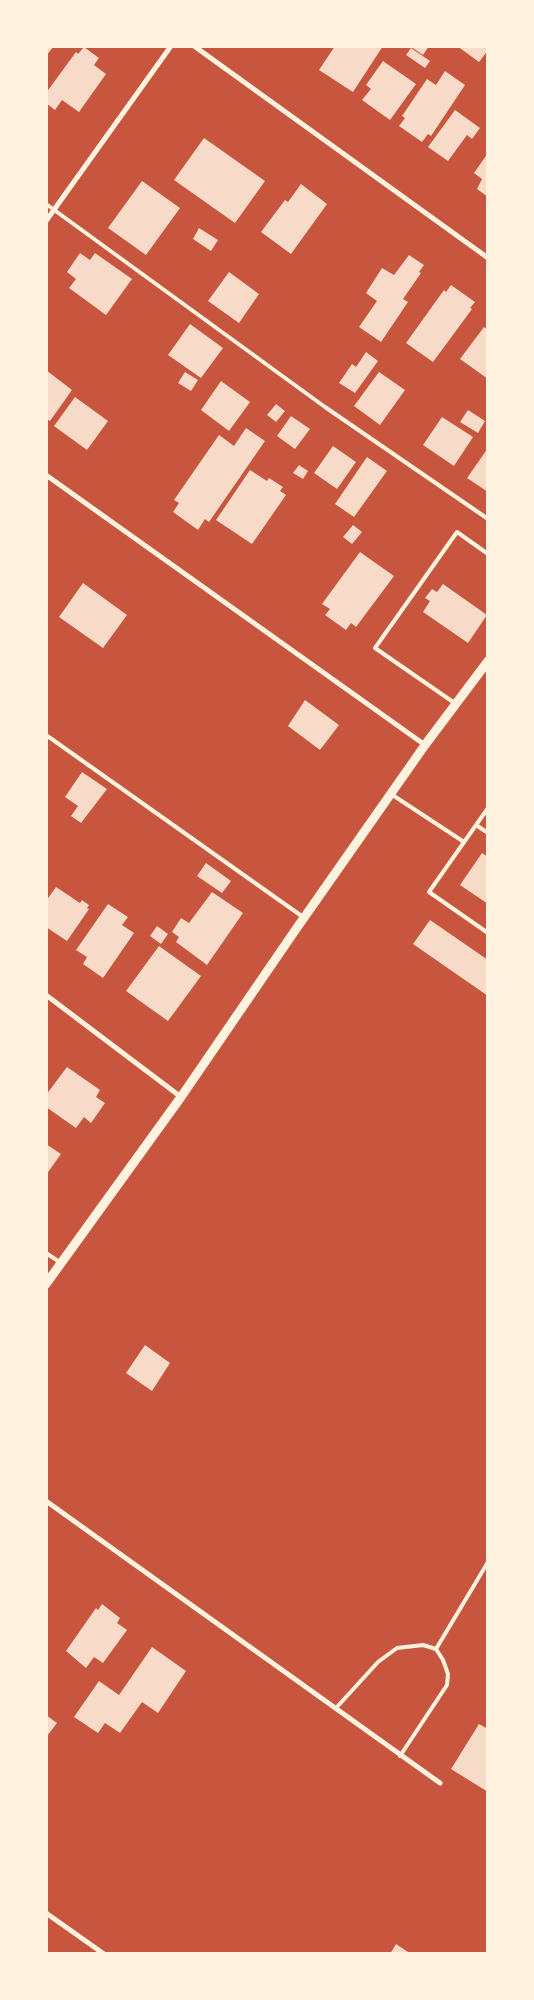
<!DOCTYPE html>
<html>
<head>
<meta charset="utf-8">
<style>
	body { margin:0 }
	#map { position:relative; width:534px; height:2000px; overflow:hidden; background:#c8553d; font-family:Mulish,sans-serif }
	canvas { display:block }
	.frame { position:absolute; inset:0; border:48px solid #fff3e0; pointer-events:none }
</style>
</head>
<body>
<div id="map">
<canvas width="534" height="2000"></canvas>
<div class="frame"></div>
</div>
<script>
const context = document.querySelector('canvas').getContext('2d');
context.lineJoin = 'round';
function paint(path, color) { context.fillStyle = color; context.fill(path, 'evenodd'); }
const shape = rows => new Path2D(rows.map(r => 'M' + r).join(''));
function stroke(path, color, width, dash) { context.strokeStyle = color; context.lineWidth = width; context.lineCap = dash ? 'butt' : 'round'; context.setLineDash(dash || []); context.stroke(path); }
paint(shape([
	[46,46,54,46,46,56],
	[335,46,383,46,353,92,319,70],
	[410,46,429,46,423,55],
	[457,46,488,46,488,50,479,62],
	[84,47,99,58,94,65,106,74,79,112,62,100,55,110,46,103,46,93,76,52,78,54],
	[411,48,430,61,425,68,406,55],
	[383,61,416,84,390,120,362,100,371,89,366,85],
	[445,71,465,85,431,136,428,134,422,142,399,126,405,118,402,116,427,79,436,85],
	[455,110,480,128,472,139,467,135,448,161,428,147],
	[204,138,265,181,235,223,174,180],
	[488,153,488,197,477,189,482,179,474,173],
	[142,181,180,208,146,255,108,228],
	[301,184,327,204,291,254,261,232,285,200,288,202],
	[199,228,218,240,211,251,193,239],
	[80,253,90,260,95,253,132,279,106,315,69,288,76,279,67,272],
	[409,255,424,265,419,272,421,273,403,299,408,302,381,342,359,327,377,301,366,293,382,268,394,275],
	[229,272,259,294,239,323,208,301],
	[451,285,475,302,470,308,472,309,433,362,406,343,444,290,446,292],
	[190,324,223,348,201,378,168,355],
	[484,327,488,330,488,379,460,359],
	[366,352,378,361,355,393,339,383,352,364,356,367],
	[46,370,72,390,50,421,46,419],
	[185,372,198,380,191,391,178,383],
	[379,372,405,390,380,425,354,406],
	[221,381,250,402,229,431,201,410],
	[75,397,108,421,87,450,54,426],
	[276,404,285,411,276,422,267,415],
	[468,410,485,421,478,433,460,422],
	[291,416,310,429,295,449,277,436],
	[442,417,473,437,454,466,423,445],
	[246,428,265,441,209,522,205,519,198,530,173,512,179,503,174,500,219,435,234,446],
	[333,446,356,462,337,489,314,473],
	[488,448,488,492,467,478],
	[367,457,387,471,354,517,335,504],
	[299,465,308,471,303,479,293,473],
	[250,470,267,481,269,478,283,487,280,491,286,495,252,544,216,520],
	[353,525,362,532,352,544,343,537],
	[360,552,394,576,356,627,351,623,346,630,325,615,330,609,322,604],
	[83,583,127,615,103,648,59,617],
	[443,584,487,615,468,643,423,612,430,601,425,598,432,589,437,592],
	[305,700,339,725,320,750,288,726],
	[82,772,107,789,81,823,71,816,78,806,65,797],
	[482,853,488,857,488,904,460,885],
	[206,863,231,881,222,893,197,876],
	[56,887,80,903,82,900,89,905,87,908,89,909,67,941,46,927,46,901],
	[212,892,243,913,207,965,176,942,179,937,172,932,181,918,189,923],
	[108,904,128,917,122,925,134,933,103,978,83,964,87,957,76,950],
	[430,920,488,960,488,996,413,944],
	[157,926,168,934,161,944,150,936],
	[159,946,201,976,168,1021,126,991],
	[67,1067,100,1090,96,1097,105,1103,91,1123,84,1117,76,1128,46,1107,46,1095],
	[46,1144,61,1154,46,1175],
	[145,1345,170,1363,152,1391,126,1373],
	[102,1604,120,1618,117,1623,127,1630,103,1663,94,1657,86,1668,66,1651,96,1608,98,1610],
	[152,1647,186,1671,158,1713,142,1702,120,1733,105,1723,98,1733,74,1717,99,1681,119,1695],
	[46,1715,57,1723,47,1736,46,1735],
	[479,1724,488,1729,488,1792,451,1769],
	[396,1944,411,1954,390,1954]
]), '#f7dbc8');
stroke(shape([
	[46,204,325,407,488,519],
	[456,704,375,648,457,532,488,554],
	[46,735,303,917],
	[391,794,464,842],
	[488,808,429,892,488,933],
	[476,825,488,833],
	[46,1253,61,1263],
	[336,1708,378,1662,397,1648,423,1645,436,1649],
	[400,1756,447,1685,448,1674,443,1660,436,1649,488,1562]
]), '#fff3e0', 4);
stroke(shape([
	[194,46,488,258],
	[46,221,171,46],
	[46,475,425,745],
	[46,995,181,1097],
	[46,1501,440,1783],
	[46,1913,104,1954]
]), '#fff3e0', 5);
stroke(shape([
	[46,1284,181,1097,294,932,425,745,488,661]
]), '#fff3e0', 9);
</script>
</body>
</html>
